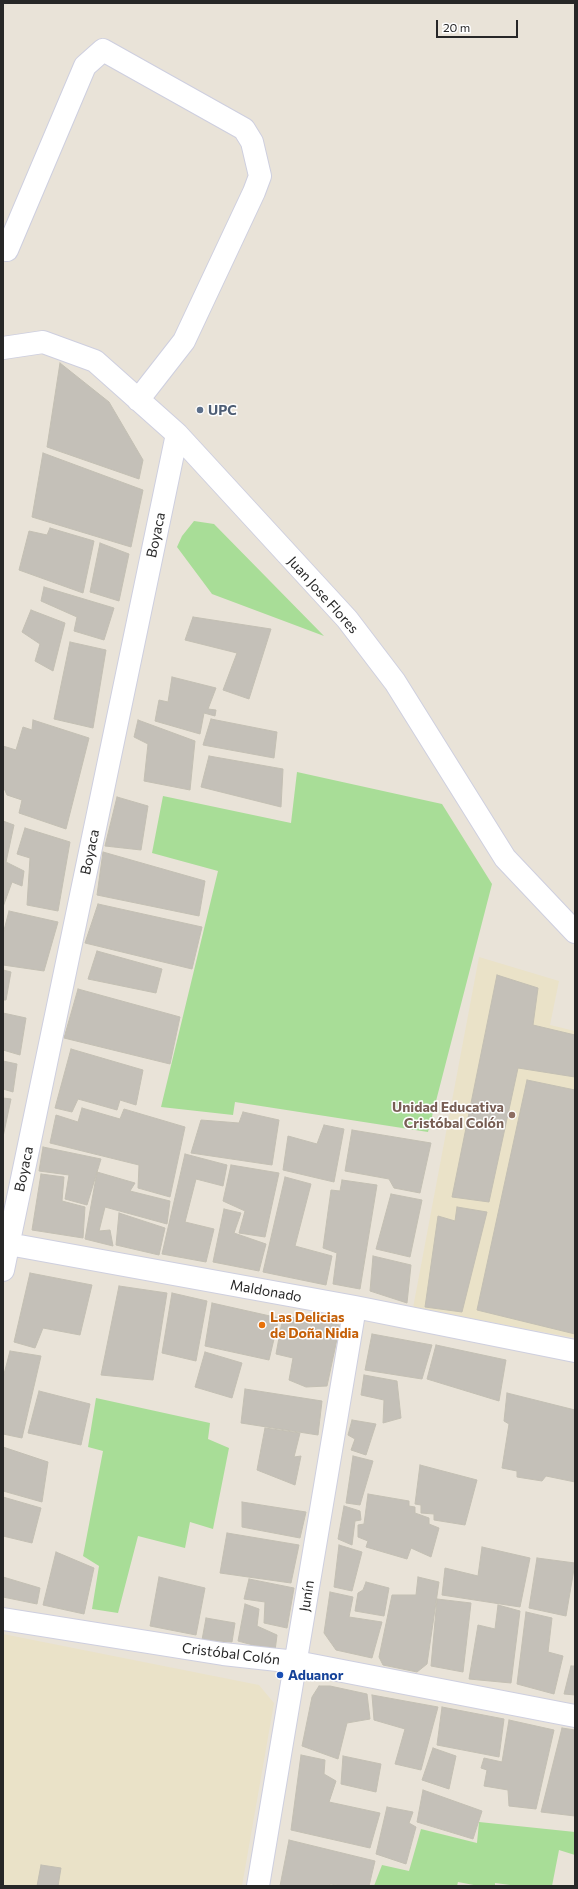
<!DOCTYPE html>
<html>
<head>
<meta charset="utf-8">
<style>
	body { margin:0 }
	#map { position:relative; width:578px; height:1889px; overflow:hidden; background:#e9e3d8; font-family:Commissioner,sans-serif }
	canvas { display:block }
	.frame { position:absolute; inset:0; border:4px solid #272727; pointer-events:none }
	.scale { position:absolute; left:436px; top:20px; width:82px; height:18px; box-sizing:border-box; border:2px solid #272727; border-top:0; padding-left:5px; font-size:12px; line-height:14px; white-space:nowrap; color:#272727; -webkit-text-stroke:3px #fff; paint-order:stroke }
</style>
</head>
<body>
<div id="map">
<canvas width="578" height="1889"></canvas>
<div class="frame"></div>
<div class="scale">20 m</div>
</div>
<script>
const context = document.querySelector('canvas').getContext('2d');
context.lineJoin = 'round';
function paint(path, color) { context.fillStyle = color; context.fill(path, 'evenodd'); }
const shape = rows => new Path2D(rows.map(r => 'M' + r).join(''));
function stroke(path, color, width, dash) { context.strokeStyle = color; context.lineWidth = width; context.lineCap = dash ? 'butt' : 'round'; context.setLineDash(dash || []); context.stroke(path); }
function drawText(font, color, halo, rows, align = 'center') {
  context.font = font + ' Commissioner,sans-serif'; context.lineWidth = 3; context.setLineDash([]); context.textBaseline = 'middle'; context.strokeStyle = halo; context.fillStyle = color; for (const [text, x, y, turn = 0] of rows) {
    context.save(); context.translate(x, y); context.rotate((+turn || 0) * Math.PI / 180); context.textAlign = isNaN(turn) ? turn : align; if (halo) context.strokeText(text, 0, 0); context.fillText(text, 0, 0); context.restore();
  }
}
paint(shape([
	[479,957,559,981,550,1025,575,1031,575,1338,413,1308],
	[3,1634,259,1685,274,1703,242,1886,3,1886]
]), '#eae2c8');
paint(shape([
	[194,521,214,524,324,636,212,594,177,547,182,536],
	[297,772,442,804,492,884,428,1132,235,1102,233,1115,161,1107,218,871,152,853,163,796,291,823],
	[96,1398,210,1423,208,1439,229,1448,213,1529,190,1522,185,1548,138,1536,118,1613,92,1609,99,1566,83,1556,103,1451,88,1447],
	[479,1822,575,1832,575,1855,559,1850,552,1886,518,1886,495,1883,495,1886,479,1886,458,1882,457,1886,374,1886,382,1865,409,1871,421,1829,477,1843]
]), '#a8dd97');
const building = shape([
	[60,363,109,402,143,460,139,479,47,447,60,363],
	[43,453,143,490,131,547,32,517,43,453],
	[50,528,94,541,83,593,19,570,29,531,47,535,50,528],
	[100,543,129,554,119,601,90,592,100,543],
	[44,587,114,608,104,640,74,631,77,617,41,601,44,587],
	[31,610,65,623,53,671,35,661,40,644,22,632,31,610],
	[193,617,271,629,249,699,223,690,237,653,185,640,193,617],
	[70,642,106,650,93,728,54,719,70,642],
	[172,677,216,688,208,709,216,710,215,716,204,713,200,734,155,721,159,700,168,702,172,677],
	[211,719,277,732,274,758,203,745,211,719],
	[33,720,89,738,66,829,19,813,22,800,7,795,3,786,3,746,16,750,23,727,32,730,33,720],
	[138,720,195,741,190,790,144,781,148,744,134,737,138,720],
	[209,756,283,769,281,807,201,787,209,756],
	[117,797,148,806,141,850,105,846,117,797],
	[3,821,14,825,6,862,24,871,22,886,12,882,3,907,3,821],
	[25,828,70,842,58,911,27,905,30,858,17,854,25,828],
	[103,852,205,881,199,916,97,895,103,852],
	[98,904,202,927,192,969,85,943,98,904],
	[9,911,58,922,44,971,3,965,3,934,9,911],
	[97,951,162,969,156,993,88,979,97,951],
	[3,970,11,972,6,1000,3,1000,3,970],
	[497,975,538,988,533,1025,575,1035,575,1077,518,1068,489,1202,452,1197,497,975],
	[78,989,180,1017,170,1064,64,1038,78,989],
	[3,1013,26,1018,20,1055,3,1050,3,1013],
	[71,1049,143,1070,136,1105,120,1100,117,1110,78,1099,72,1112,55,1108,71,1049],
	[3,1061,17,1064,13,1092,3,1089,3,1061],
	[527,1080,575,1090,575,1334,477,1310,527,1080],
	[3,1098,11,1099,3,1137,3,1098],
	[82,1108,120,1119,124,1109,185,1127,170,1197,138,1188,139,1165,50,1143,56,1115,78,1122,82,1108],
	[243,1112,279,1120,272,1165,191,1153,201,1120,239,1123,243,1112],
	[324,1125,344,1129,334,1182,283,1170,288,1136,317,1144,324,1125],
	[352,1130,431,1143,420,1193,394,1188,389,1179,345,1171,352,1130],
	[43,1147,101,1159,87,1205,65,1199,69,1175,39,1171,43,1147],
	[185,1154,227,1165,223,1186,196,1179,185,1222,214,1229,206,1262,162,1254,185,1154],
	[231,1165,279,1173,265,1237,239,1233,245,1211,223,1201,231,1165],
	[97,1172,135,1183,130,1191,170,1201,167,1224,105,1207,99,1231,110,1230,113,1246,85,1239,97,1172],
	[41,1174,64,1177,62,1201,85,1207,83,1238,32,1230,41,1174],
	[285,1177,311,1184,295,1246,332,1256,326,1285,263,1272,285,1177],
	[342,1180,377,1185,360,1289,333,1284,337,1253,323,1248,331,1190,340,1191,342,1180],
	[391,1194,422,1200,410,1257,376,1249,391,1194],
	[457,1207,487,1212,462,1312,425,1307,438,1216,455,1221,457,1207],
	[224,1209,241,1213,234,1233,266,1244,259,1271,213,1262,224,1209],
	[119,1213,165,1228,159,1255,116,1245,119,1213],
	[373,1256,411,1265,407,1303,370,1291,373,1256],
	[30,1273,92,1285,80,1335,43,1328,35,1348,14,1342,30,1273],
	[119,1286,167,1293,153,1380,101,1375,119,1286],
	[172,1293,207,1301,196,1361,162,1353,172,1293],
	[212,1303,279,1318,269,1360,205,1346,212,1303],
	[283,1316,340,1325,327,1386,306,1387,289,1380,293,1358,276,1354,283,1316],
	[372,1334,432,1345,422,1379,365,1370,372,1334],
	[436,1345,506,1360,499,1401,427,1379,436,1345],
	[10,1351,41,1356,22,1438,3,1434,3,1378,10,1351],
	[205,1352,242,1363,232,1398,195,1387,205,1352],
	[364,1375,397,1381,401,1418,383,1423,384,1400,361,1395,364,1375],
	[245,1389,322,1401,318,1435,241,1423,245,1389],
	[39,1391,90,1404,81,1445,28,1433,39,1391],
	[507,1393,575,1410,575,1482,546,1476,542,1481,517,1477,517,1471,502,1468,509,1424,504,1421,507,1393],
	[352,1420,376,1424,366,1455,351,1450,355,1439,348,1435,352,1420],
	[265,1428,300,1433,294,1457,301,1456,295,1485,257,1470,265,1428],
	[3,1447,48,1462,42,1502,3,1491,3,1447],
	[353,1456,373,1461,360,1505,346,1503,353,1456],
	[420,1465,477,1480,465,1525,434,1520,434,1514,421,1513,421,1505,415,1504,420,1465],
	[368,1494,409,1501,409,1506,415,1507,415,1513,429,1518,429,1524,439,1528,431,1557,411,1548,407,1559,366,1547,368,1541,358,1537,358,1525,364,1524,368,1494],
	[3,1497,41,1508,32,1543,3,1536,3,1497],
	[242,1502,306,1512,300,1538,242,1527,242,1502],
	[344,1506,360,1511,361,1520,355,1521,352,1545,338,1539,344,1506],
	[227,1533,299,1545,291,1583,220,1573,227,1533],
	[339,1545,362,1552,352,1591,334,1587,339,1545],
	[482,1547,530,1558,520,1607,442,1595,445,1568,478,1576,482,1547],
	[56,1552,94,1568,84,1614,43,1605,56,1552],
	[537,1558,575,1563,566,1616,529,1608,537,1558],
	[3,1577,40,1588,37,1604,3,1597,3,1577],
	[159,1577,205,1588,196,1635,150,1626,159,1577],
	[418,1577,439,1582,427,1664,417,1672,383,1665,379,1657,392,1595,416,1595,418,1577],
	[249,1579,294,1588,287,1628,264,1623,265,1602,244,1599,249,1579],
	[366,1582,389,1588,384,1616,355,1611,358,1593,363,1590,366,1582],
	[330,1592,353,1597,349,1617,382,1622,372,1658,336,1650,324,1633,330,1592],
	[437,1599,471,1603,463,1672,431,1666,437,1599],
	[245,1604,259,1609,257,1626,277,1635,275,1651,238,1641,245,1604],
	[498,1605,520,1611,511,1683,469,1679,478,1625,495,1629,498,1605],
	[526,1612,552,1618,548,1652,563,1656,554,1694,517,1684,526,1612],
	[206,1618,235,1623,232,1642,202,1640,206,1618],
	[571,1666,575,1666,575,1695,564,1694,571,1666],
	[319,1686,330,1686,367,1694,370,1719,347,1723,338,1759,302,1746,312,1697,319,1686],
	[372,1695,438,1707,421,1770,395,1764,405,1729,374,1720,372,1695],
	[442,1707,504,1719,499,1757,437,1745,442,1707],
	[509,1720,554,1730,536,1809,509,1806,508,1790,484,1786,487,1770,481,1768,484,1758,502,1762,509,1720],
	[562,1728,575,1730,575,1816,541,1812,562,1728],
	[433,1748,456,1756,449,1789,422,1780,433,1748],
	[301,1755,325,1760,324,1774,336,1781,329,1802,380,1813,370,1848,291,1830,301,1755],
	[343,1756,381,1764,376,1792,341,1784,343,1756],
	[423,1790,482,1811,473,1839,417,1822,423,1790],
	[387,1807,413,1812,409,1823,416,1827,406,1864,376,1854,387,1807],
	[289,1840,375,1861,369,1886,344,1886,330,1884,330,1886,280,1886,289,1840],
	[41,1865,61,1868,58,1886,37,1886,41,1865]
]);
paint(building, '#c4c0b8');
stroke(building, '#c3bfb3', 1);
const minor = shape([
	[7,250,85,66,103,50,244,129,252,142,260,176,254,192,184,341,138,400],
	[3,348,43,342,95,361,177,434,347,619,395,682,505,858,575,932],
	[3,1243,355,1307,575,1351],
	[3,1270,177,434],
	[3,1619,223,1654,296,1662,575,1716],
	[258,1886,355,1307]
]);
stroke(minor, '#cecfdf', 24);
stroke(minor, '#fff', 22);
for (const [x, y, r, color] of [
	[200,410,4,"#5c6f8a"],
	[512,1115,4,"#8d6e63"],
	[262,1325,4,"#e8710a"],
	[280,1675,4,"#1a4fb4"]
]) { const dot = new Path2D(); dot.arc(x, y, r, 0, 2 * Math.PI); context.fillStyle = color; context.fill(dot); stroke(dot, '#fff', 1.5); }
drawText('bold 14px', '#4e5e75', '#fff', [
	["UPC",208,410]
], 'left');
drawText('14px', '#272727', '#fff', [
	["Boyaca",156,535,-78],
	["Juan Jose Flores",323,595,48],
	["Boyaca",90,852,-78],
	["Boyaca",24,1169,-78],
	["Maldonado",266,1291,10],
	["Junín",307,1596,-81],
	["Cristóbal Colón",231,1654,7]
]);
drawText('bold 14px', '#785e54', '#fff', [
	["Unidad Educativa",504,1107],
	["Cristóbal Colón",504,1123]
], 'right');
drawText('bold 14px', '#c56008', '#fff', [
	["Las Delicias",270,1317],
	["de Doña Nidia",270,1333]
], 'left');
drawText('bold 14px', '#164399', '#fff', [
	["Aduanor",288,1675]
], 'left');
</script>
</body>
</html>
